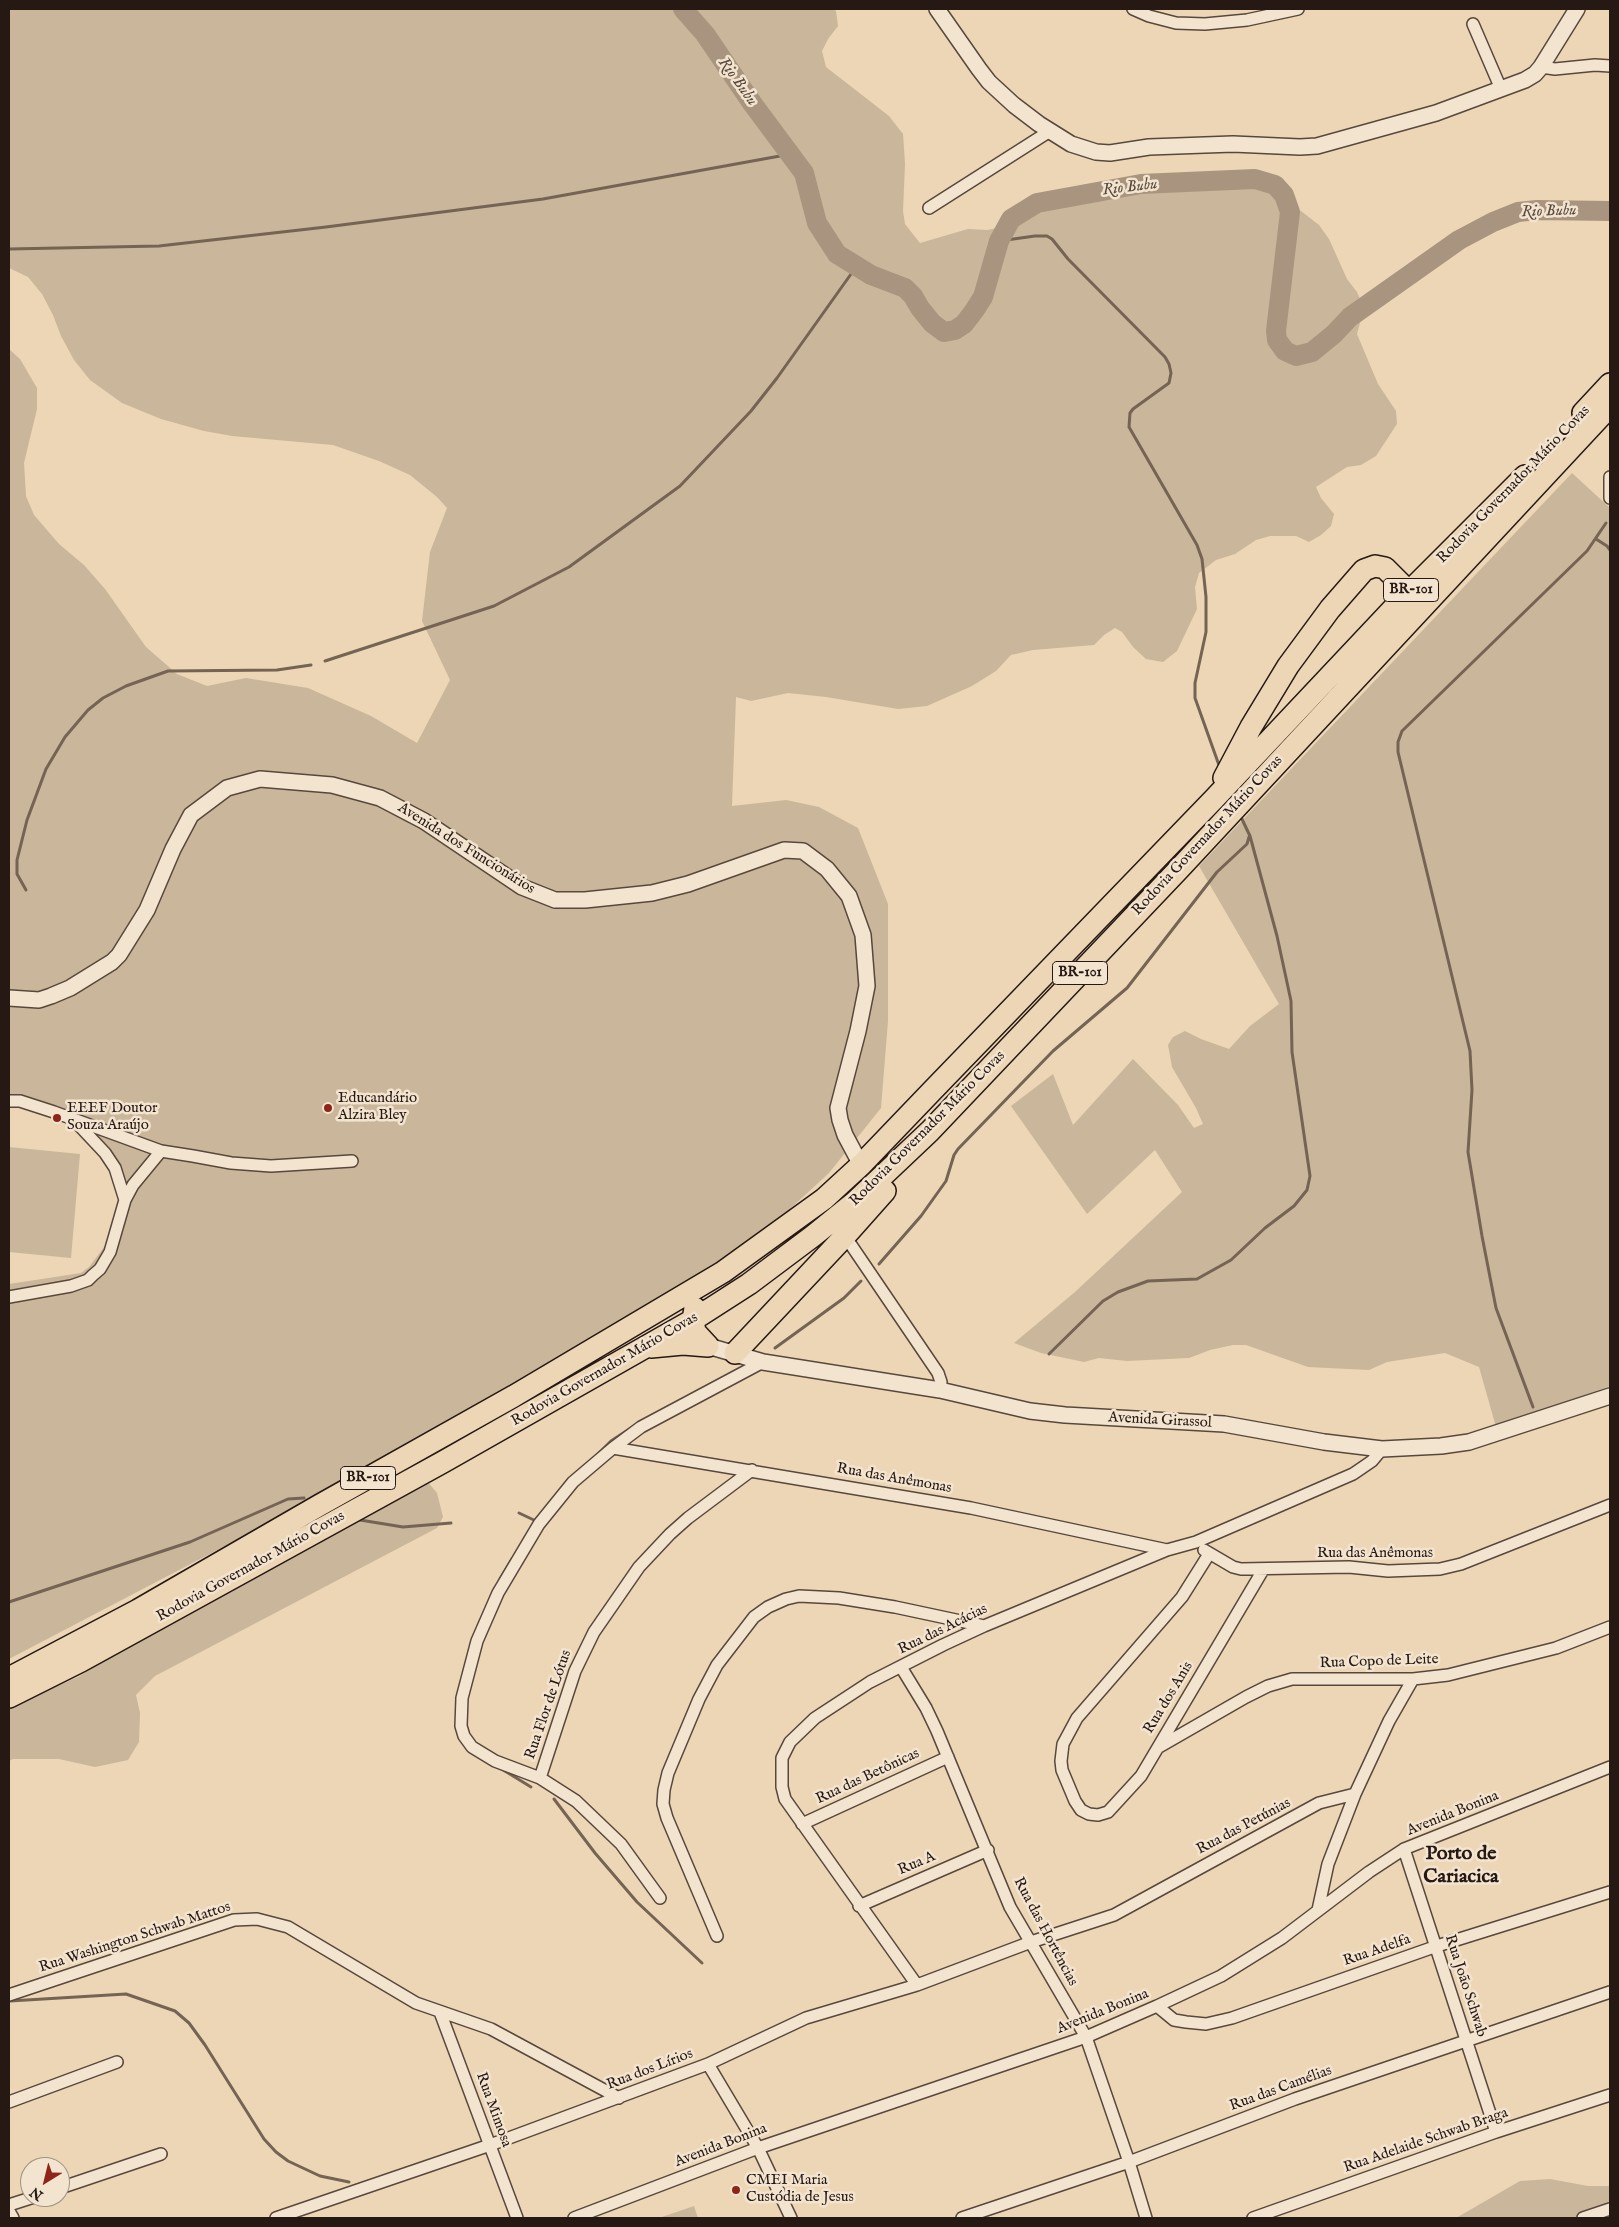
<!DOCTYPE html>
<html>
<head>
<meta charset="utf-8">
<style>
	body { margin:0 }
	#map { position:relative; width:1619px; height:2227px; overflow:hidden; background:#ecd6b6; font-family:"IM FELL English",serif }
	canvas { display:block }
	.frame { position:absolute; inset:0; border:10px solid #261813; pointer-events:none }
	.north { position:absolute; left:20px; top:2157px; width:50px; height:50px; box-sizing:border-box; background:#f3e4d0; border:1px solid #a19284; border-radius:50%; rotate:216deg; font-size:14px; font-weight:700; line-height:20px; text-align:center; color:#261813 }
	.north::after { content:''; display:block; margin:auto; width:18px; height:22px; background:#8f2418; clip-path:polygon(50% 0,100% 100%,50% 72%,0 100%) }
</style>
</head>
<body>
<div id="map">
<canvas width="1619" height="2227"></canvas>
<div class="frame"></div>
<div class="north">N</div>
</div>
<script>
const context = document.querySelector('canvas').getContext('2d');
context.lineJoin = 'round';
function paint(path, color) { context.fillStyle = color; context.fill(path, 'evenodd'); }
const shape = rows => new Path2D(rows.map(r => 'M' + r).join(''));
function stroke(path, color, width, dash) { context.strokeStyle = color; context.lineWidth = width; context.lineCap = dash ? 'butt' : 'round'; context.setLineDash(dash || []); context.stroke(path); }
function drawText(font, color, halo, rows, align = 'center') {
  context.font = font + ' "IM FELL English",serif'; context.lineWidth = 5; context.setLineDash([]); context.textBaseline = 'middle'; context.strokeStyle = halo; context.fillStyle = color; for (const [text, x, y, turn = 0] of rows) {
    context.save(); context.translate(x, y); context.rotate((+turn || 0) * Math.PI / 180); context.textAlign = isNaN(turn) ? turn : align; if (halo) context.strokeText(text, 0, 0); context.fillText(text, 0, 0); context.restore();
  }
}
paint(shape([
	[9,9,834,9,836,11,838,26,828,39,822,51,826,67,889,116,903,134,905,164,903,211,905,224,920,243,968,229,987,230,1008,226,1031,209,1038,198,1044,195,1062,196,1076,191,1093,190,1170,176,1222,175,1258,181,1279,194,1319,225,1329,239,1347,279,1357,292,1365,311,1363,312,1357,334,1378,384,1396,411,1397,424,1376,456,1361,465,1347,467,1316,487,1321,498,1334,514,1331,526,1321,535,1309,542,1296,536,1270,536,1256,540,1235,554,1216,560,1199,573,1195,587,1197,609,1177,651,1163,662,1146,659,1133,647,1122,632,1115,628,1104,635,1094,645,1033,650,1011,655,996,671,972,686,927,706,898,709,826,697,788,693,751,701,736,697,732,806,786,800,819,807,858,828,888,904,888,1021,881,1108,829,1173,765,1232,688,1285,288,1513,9,1659,9,1284,81,1273,89,1267,111,1238,118,1218,118,1198,108,1164,96,1145,69,1123,9,1096,9,349,20,359,37,388,37,409,24,463,26,496,34,515,59,544,84,565,105,589,146,647,177,674,207,686,246,678,308,688,371,716,417,743,450,680,422,621,430,552,447,508,437,497,410,475,379,461,333,445,232,436,204,431,161,419,122,403,90,380,74,360,61,336,53,315,42,294,28,277,9,268],
	[1572,473,1610,508,1610,1386,1496,1427,1479,1367,1445,1353,1387,1362,1369,1370,1308,1367,1246,1345,1233,1345,1210,1350,1189,1358,1127,1361,1099,1358,1084,1362,1041,1353,1014,1343,1075,1292,1182,1192,1155,1150,1087,1214,1011,1106,1053,1074,1073,1125,1133,1059,1178,1105,1194,1128,1203,1124,1196,1108,1172,1067,1168,1045,1173,1037,1185,1031,1201,1039,1229,1049,1250,1026,1279,1004,1199,866],
	[9,1147,80,1154,71,1258,9,1252],
	[427,1481,437,1493,443,1517,437,1528,155,1676,136,1695,140,1713,139,1742,128,1760,95,1767,59,1759,13,1759,9,1761,9,1707,78,1677,127,1647],
	[1550,2179,1588,2186,1610,2186,1610,2218,1456,2218,1520,2181],
	[694,2206,698,2218,659,2218]
]), '#cab69a');
stroke(shape([
	[999,241,1035,236,1047,236,1052,239,1068,259,1165,357,1169,364,1171,373,1169,383,1133,409,1130,413,1129,427,1197,545,1202,559,1206,597,1206,632,1195,683,1195,698,1220,768],
	[9,249,159,246,326,227,543,199,791,154],
	[1596,539,1607,546,1610,550],
	[325,661,494,606,569,567,680,486,751,411,777,378,856,267],
	[26,890,17,874,17,860,27,820,46,769,65,737,88,710,103,698,126,686,168,671,277,670,311,665],
	[879,1264,921,1216,946,1181,954,1155,958,1149,1053,1051,1127,988,1217,872,1247,844,1249,837],
	[775,1348,844,1298,861,1281],
	[1049,1354,1103,1301,1118,1292,1148,1281,1197,1279,1231,1260,1265,1228,1294,1206,1307,1190,1310,1176,1292,1052,1291,1001,1277,936,1250,836,1240,815],
	[1533,1407,1496,1308,1482,1236,1468,1152,1472,1090,1470,1051,1398,752,1398,742,1402,731,1587,551,1606,523],
	[598,1454,611,1441,634,1426],
	[519,1513,536,1521],
	[360,1520,403,1527,451,1523],
	[500,1579,512,1559],
	[9,1602,190,1542,288,1499,304,1498],
	[500,1768,531,1787],
	[554,1799,595,1853,637,1902,702,1963],
	[10,2001,126,1994,175,2011,189,2023,205,2045,264,2139,276,2152,288,2161,320,2176,349,2182]
]), '#756354', 3);
stroke(shape([
	[683,9,705,34,752,103,804,173,817,223,837,254,871,275,905,288,913,296,920,308,932,323,944,332,955,330,964,324,974,311,983,297,999,241,1011,219,1037,203,1141,184,1255,179,1275,185,1284,195,1290,212,1276,331,1277,340,1285,351,1296,356,1312,352,1334,334,1350,317,1459,240,1493,222,1518,212,1537,210,1610,211]
]), '#a9957f', 20);
const minor = shape([
	[1133,9,1149,16,1176,23,1205,24,1247,20,1298,9],
	[1473,24,1501,89],
	[1541,67,1555,69,1595,65,1610,66],
	[929,208,1050,131],
	[1610,477,1610,498],
	[9,1101,20,1101,54,1112,161,1151,193,1156,231,1163,271,1166,352,1161],
	[75,1121,105,1153,115,1168,125,1200],
	[845,1236,938,1373,941,1382,940,1390],
	[9,1297,71,1286,88,1280,93,1275,100,1269,110,1252,125,1200,133,1185,161,1151],
	[613,1448,971,1508,1167,1550],
	[1204,1550,1233,1567,1241,1569,1349,1567,1388,1571,1440,1569,1461,1564,1610,1505],
	[1209,1554,1182,1597,1077,1718,1063,1744,1061,1761,1062,1770,1075,1801,1081,1810,1089,1814,1098,1815,1108,1812,1141,1776,1263,1570],
	[901,1667,926,1708,937,1731,1010,1907,1086,2037,1129,2162,1146,2218],
	[1159,1747,1246,1697,1268,1686,1292,1679,1413,1679,1448,1675,1556,1648,1610,1627],
	[540,1778,575,1671,594,1632,639,1567,670,1534,688,1518,752,1470],
	[802,1824,948,1757],
	[1404,1849,1496,2132],
	[660,1898,621,1844,576,1801,540,1778,495,1761,472,1747,464,1736,461,1726,462,1698,477,1641,498,1593,539,1524,573,1482,613,1448,641,1427,763,1362],
	[859,1906,988,1850],
	[1318,1910,1328,1864,1355,1794,1389,1721,1413,1679],
	[717,1936,667,1818,663,1804,664,1790,668,1773,699,1699,717,1665,754,1617,768,1607,786,1599,799,1596,839,1598,895,1607,984,1626],
	[917,1985,785,1799,782,1787,782,1758,790,1742,815,1718,870,1682,943,1645,984,1626,1167,1550,1196,1542,1353,1474,1372,1461,1382,1449],
	[9,1995,234,1920,257,1919,288,1927,416,2003,491,2029,619,2098],
	[1157,2006,1174,2020,1186,2022,1206,2024,1232,2018,1437,1946,1610,1892],
	[440,2012,517,2218],
	[708,2064,758,2148,791,2218],
	[9,2102,117,2062],
	[60,2188,161,2154],
	[9,2205,34,2197],
	[9,2211,13,2218],
	[276,2218,490,2145,708,2064,806,2018,917,1985,1031,1942,1114,1915,1319,1803,1355,1794],
	[574,2218,758,2148,1086,2037,1157,2006,1221,1976,1282,1938,1369,1872,1404,1849,1610,1767],
	[962,2218,1129,2162,1295,2099,1610,1992],
	[1253,2218,1496,2132,1610,2095],
	[1583,2218,1610,2209]
]);
const tertiary = shape([
	[937,9,979,69,989,82,1014,105,1039,124,1071,144,1096,152,1110,153,1149,147,1233,144,1300,147,1317,146,1436,113,1525,80,1535,74,1541,67,1577,9],
	[9,998,39,1000,51,996,70,988,112,962,119,955,147,910,173,849,191,815,227,788,260,779,332,785,380,798,424,821,522,887,555,900,585,900,652,893,688,884,784,850,803,851,827,869,849,896,863,935,867,986,858,1031,838,1108,840,1120,845,1135,861,1165],
	[708,1346,763,1362,940,1390,1030,1411,1065,1415,1224,1424,1324,1442,1382,1449,1441,1446,1469,1442,1610,1396]
]);
const motorway = shape([
	[1583,413,1610,384],
	[1224,778,1251,727,1288,666,1330,609,1364,570,1375,566,1385,568,1412,595,1413,604],
	[695,1308,693,1320,695,1332,708,1346],
	[651,1347,683,1344,708,1346],
	[735,1353,845,1236,885,1191],
	[9,1678,138,1610,320,1505,514,1396,723,1272,824,1199,861,1165,931,1092,1214,799,1409,592,1525,476],
	[9,1697,81,1661,443,1462,693,1320,749,1284,813,1236,855,1202,930,1131,1179,869,1610,406]
]);
stroke(minor, '#58483c', 14);
stroke(tertiary, '#58483c', 18);
stroke(motorway, '#261813', 24);
stroke(minor, '#f3e4d0', 11);
stroke(tertiary, '#f3e4d0', 15);
stroke(motorway, '#ecd6b6', 21);
for (const [x, y, r, color] of [
	[328,1108,5,"#8f2418"],
	[57,1118,5,"#8f2418"],
	[736,2190,5,"#8f2418"]
]) { const dot = new Path2D(); dot.arc(x, y, r, 0, 2 * Math.PI); context.fillStyle = color; context.fill(dot); stroke(dot, '#f3e4d0', 2); }
for (const [x, y, w] of [
	[1411,590,55],
	[1080,973,55],
	[368,1478,55]
]) { const box = new Path2D(); box.roundRect(x - w / 2, y - 11.5, w, 23, 4); context.fillStyle = '#f3e4d0'; context.fill(box); stroke(box, '#261813', 1); }
drawText('bold 14px', '#261813', null, [
	["BR-101",1411,590],
	["BR-101",1080,973],
	["BR-101",368,1478]
]);
drawText('15px', '#261813', '#f3e4d0', [
	["Rodovia Governador Mário Covas",1514,485,-46],
	["Rodovia Governador Mário Covas",1208,836,-47],
	["Avenida dos Funcionários",466,849,32],
	["Rodovia Governador Mário Covas",928,1129,-45],
	["Rodovia Governador Mário Covas",605,1370,-30],
	["Avenida Girassol",1160,1421,3],
	["Rua das Anêmonas",894,1479,10],
	["Rua das Anêmonas",1375,1554],
	["Rodovia Governador Mário Covas",251,1567,-29],
	["Rua das Acácias",943,1630,-26],
	["Rua Copo de Leite",1379,1662,-2],
	["Rua dos Anis",1169,1698,-59],
	["Rua Flor de Lótus",549,1705,-71],
	["Rua das Betônicas",868,1777,-25],
	["Avenida Bonina",1453,1814,-22],
	["Rua das Petúnias",1244,1827,-28],
	["Rua A",917,1864,-23],
	["Rua das Hortências",1045,1932,62],
	["Rua Washington Schwab Mattos",135,1938,-18],
	["Rua Adelfa",1377,1951,-19],
	["Rua João Schwab",1465,1986,72],
	["Avenida Bonina",1103,2012,-22],
	["Rua dos Lírios",650,2070,-21],
	["Rua das Camélias",1281,2089,-20],
	["Rua Mimosa",493,2110,70],
	["Rua Adelaide Schwab Braga",1426,2141,-19],
	["Avenida Bonina",721,2146,-21]
]);
drawText('15px', '#261813', '#f3e4d0', [
	["Educandário",338,1099],
	["Alzira Bley",338,1116],
	["EEEF Doutor",67,1109],
	["Souza Araújo",67,1126],
	["CMEI Maria",746,2181],
	["Custódia de Jesus",746,2198]
], 'left');
drawText('italic 16px', '#5a4a3e', '#f3e4d0', [
	["Rio Bubu",737,82,54],
	["Rio Bubu",1130,188,-7],
	["Rio Bubu",1549,212,-2]
]);
drawText('bold 20px', '#261813', '#f3e4d0', [
	["Porto de",1461,1855],
	["Cariacica",1461,1878]
]);
</script>
</body>
</html>
